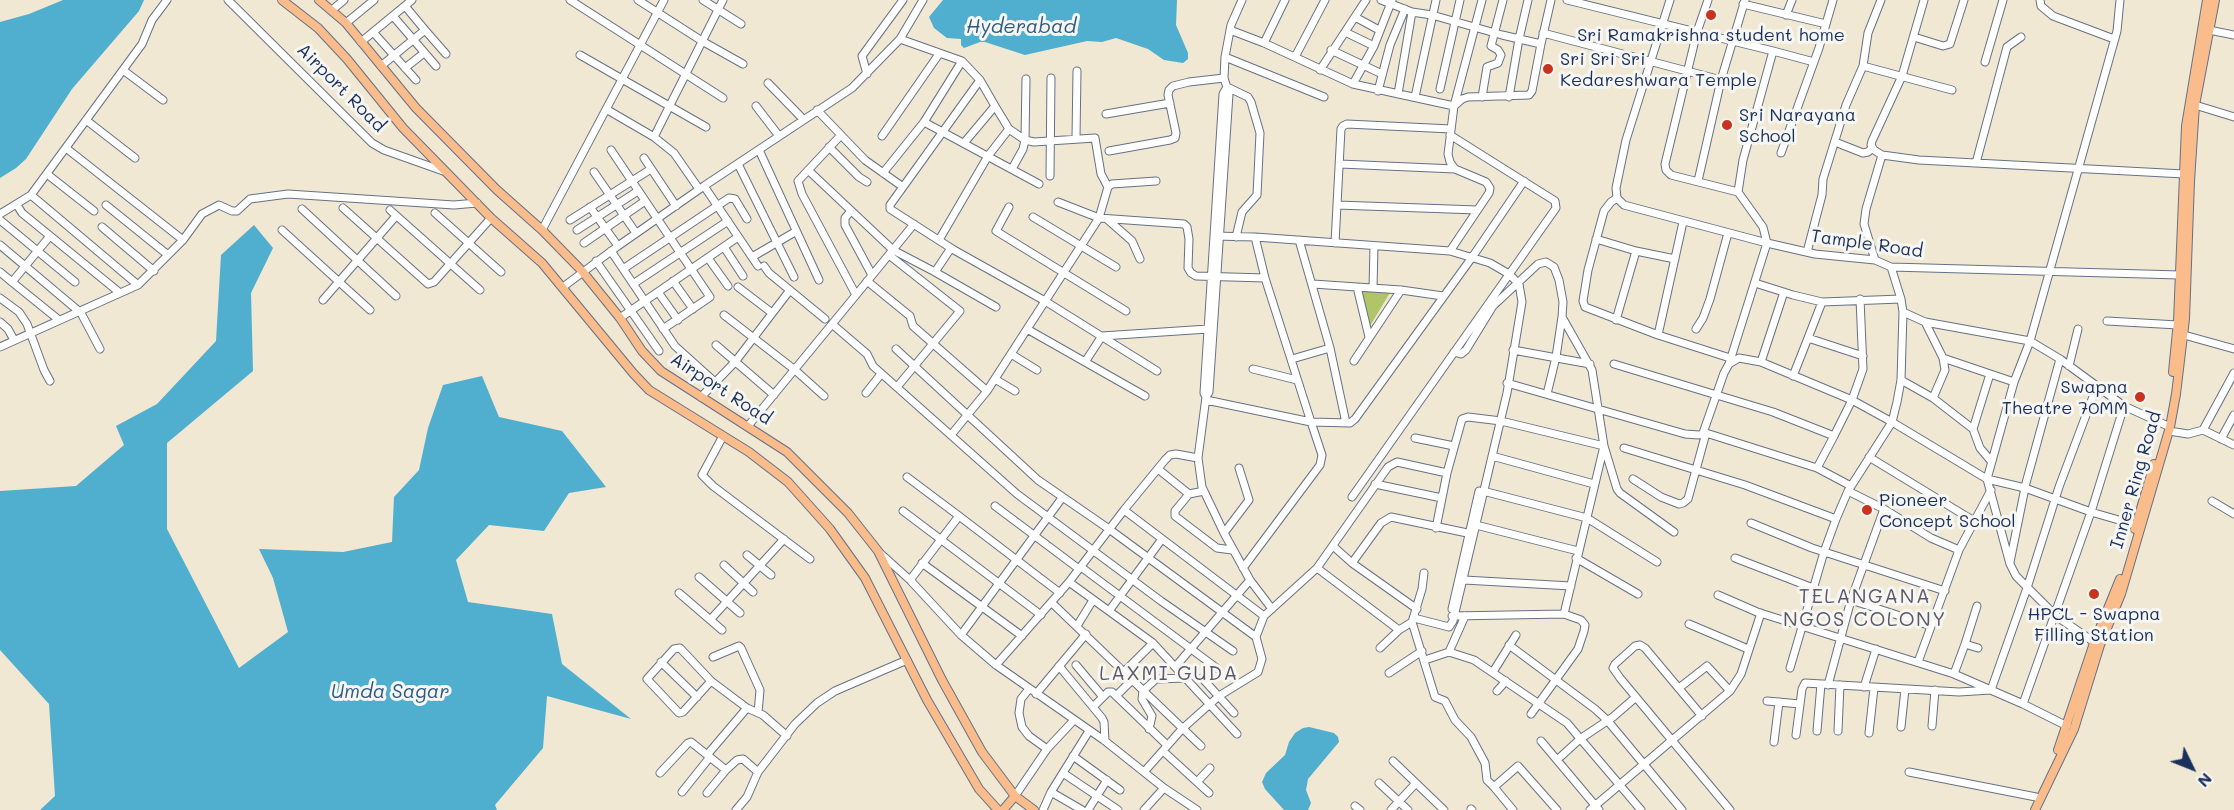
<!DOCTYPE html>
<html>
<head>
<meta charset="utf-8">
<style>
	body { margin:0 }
	#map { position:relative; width:2234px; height:810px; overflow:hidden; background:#f0e8d2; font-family:Mali,sans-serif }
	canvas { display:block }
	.north { position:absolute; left:2162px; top:738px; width:60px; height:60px; -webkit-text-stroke:4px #f6f6f2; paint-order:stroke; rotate:133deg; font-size:16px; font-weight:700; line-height:24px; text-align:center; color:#1b2f5e }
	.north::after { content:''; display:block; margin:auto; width:21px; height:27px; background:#1b2f5e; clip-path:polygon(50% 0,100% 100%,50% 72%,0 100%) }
</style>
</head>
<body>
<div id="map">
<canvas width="2234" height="810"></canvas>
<div class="north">N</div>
</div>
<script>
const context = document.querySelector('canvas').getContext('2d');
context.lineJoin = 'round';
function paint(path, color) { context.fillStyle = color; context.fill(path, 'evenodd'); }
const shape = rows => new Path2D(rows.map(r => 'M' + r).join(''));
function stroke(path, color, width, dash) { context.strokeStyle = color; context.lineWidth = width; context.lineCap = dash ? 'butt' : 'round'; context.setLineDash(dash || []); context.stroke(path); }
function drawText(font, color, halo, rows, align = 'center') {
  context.font = font + ' Mali,sans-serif'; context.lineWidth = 6; context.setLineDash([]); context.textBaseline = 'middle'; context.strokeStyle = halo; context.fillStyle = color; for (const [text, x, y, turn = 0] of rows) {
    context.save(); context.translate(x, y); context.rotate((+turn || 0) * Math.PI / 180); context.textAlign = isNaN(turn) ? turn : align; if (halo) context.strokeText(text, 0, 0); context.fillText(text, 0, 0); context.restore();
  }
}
paint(shape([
	[1357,288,1391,291,1367,331]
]), '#b0c468');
paint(shape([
	[63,0,144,0,139,11,72,89,26,159,16,168,0,178,0,22,29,14],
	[943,0,1177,0,1176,25,1188,53,1188,59,1183,63,1164,60,1148,49,1116,38,1102,42,1087,41,1025,55,985,42,980,42,964,48,961,45,961,39,947,38,934,28,929,17],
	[254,225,273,248,251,293,253,371,167,443,167,529,239,668,288,632,273,578,259,549,343,552,392,542,394,497,419,470,428,428,443,385,482,376,499,417,562,431,606,487,569,493,544,531,489,525,456,560,468,602,552,614,562,664,631,719,547,696,543,748,495,805,497,810,40,810,55,796,49,704,0,650,0,491,76,486,124,445,116,426,157,404,216,341,221,255],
	[1309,727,1334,733,1338,737,1339,742,1308,779,1306,790,1311,803,1308,810,1284,810,1265,789,1262,782,1266,773,1285,755,1289,742,1295,733,1303,728]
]), '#50aece');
const minor = shape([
	[228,0,372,143,384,150,446,172],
	[570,0,723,98],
	[638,0,702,41,743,64],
	[703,0,741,24],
	[1242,0,1231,25,1225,57,1224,78,1229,94,1209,392,1206,397,1198,458,1202,487,1224,533,1250,580,1272,609],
	[1381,0,1412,12,1432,15,1502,35,1541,44],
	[1567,0,1773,51,1743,160,1738,192,1763,227,1767,243,1729,364],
	[1670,0,1626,140,1616,188,1617,198,1624,205,1767,243,1815,254,1875,260,1891,267,2180,275],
	[1708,0,1697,32,1665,164,1666,170,1671,175,1738,192],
	[1924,0,1902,76,1872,141,1871,145,1874,150,1882,155,1919,160,2184,174],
	[2040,0,2041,6,2053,16,2114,39],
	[2120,0,2117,31,2030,341,2014,382,1987,479,2025,488,2091,512,2136,525],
	[1743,4,1826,24],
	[332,10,344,0],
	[1786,15,1792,0],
	[393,16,436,66],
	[1355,17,1379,30],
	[346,23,374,0],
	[425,30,446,54],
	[1230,30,1264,43,1353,84,1454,106,1462,99,1468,97,1529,95,1532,91,1541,44,1551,0],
	[2209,30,2234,35],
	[373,32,416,80],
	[1345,32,1374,46],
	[1543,33,1721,80],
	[1914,37,1943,46,1950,44,1964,0],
	[900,39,962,61,980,80,995,106,964,143],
	[361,42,412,0],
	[1264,43,1285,0],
	[1331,50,1382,74],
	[1773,51,1814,62],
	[580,55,706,127],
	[1225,57,1324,97],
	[1295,57,1325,0],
	[1985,62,2003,0],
	[381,66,425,30,405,6],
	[1863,66,1868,33,1881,0],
	[405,68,424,53],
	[123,70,163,100],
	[1320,70,1366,0],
	[867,74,862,56,903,0],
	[768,83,803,119],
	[1353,84,1374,46,1392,0],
	[1227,87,1248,97,1251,102,1260,133,1257,195,1242,212,1236,237],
	[1440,89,1460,0],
	[1378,91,1390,45,1405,9],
	[1398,94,1412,12],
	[1415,97,1436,0],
	[1482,97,1487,67,1498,63,1501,55,1498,50,1491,46,1503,0],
	[1509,97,1519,39,1528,0],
	[756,106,779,136],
	[2190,107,2195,105,2234,117],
	[606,109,654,137,674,153,699,189],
	[817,110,865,160,903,187,890,205,890,209,954,250,1045,301,1157,371],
	[1106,114,1170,103],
	[86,120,135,158],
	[924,122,1039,184],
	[1009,129,1025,140,1034,142,1095,138,1101,174,1108,187],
	[841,135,798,181,802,194,856,295,914,224],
	[882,136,939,54],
	[654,137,723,0],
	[1076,138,1077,71],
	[1835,142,1863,153,1868,152,1872,148],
	[829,147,859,177,867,182],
	[66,148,183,240],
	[611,150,710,297,663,329],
	[759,150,819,280],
	[1109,151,1170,140,1175,138,1176,133,1168,95,1169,90,1173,86,1189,82,1224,78],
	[1781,153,1819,48,1833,0],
	[644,158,676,206],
	[1976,163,2007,47,2021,37],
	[738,164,794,277],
	[1340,164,1455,169,1486,182,1490,188,1489,193,1450,251],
	[1012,169,1023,149,1025,140,1026,79],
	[1455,169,1450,162,1448,154,1454,106,1482,0],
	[808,170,893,250,935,272],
	[594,172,636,233],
	[883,173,924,122,962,61],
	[47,174,94,211],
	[1050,176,1051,78],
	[1698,181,1721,80,1745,0],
	[704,186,758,266],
	[903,187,980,80],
	[31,195,138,285],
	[1617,198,1611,202,1604,211,1588,270,1583,301,1585,307,1658,335,1730,358],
	[1058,202,1099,218,1184,224,1187,227,1189,239,1188,268,1191,273,1196,276,1265,278],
	[17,205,22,213,120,293],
	[106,205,168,255],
	[1337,205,1477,210],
	[590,207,618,246],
	[1009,207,996,231,1126,311],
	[343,208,428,284,434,282,491,218],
	[302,209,396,296],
	[390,210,480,290],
	[851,211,845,218,845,225,872,275],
	[435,213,501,272],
	[0,214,31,195,142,44,152,20,167,0],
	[1033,217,1116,267],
	[1107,219,1132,241,1140,259],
	[0,220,75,282],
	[570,220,651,169],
	[102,227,154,271],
	[282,230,370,310],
	[542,230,664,0],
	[577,230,638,191],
	[1214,236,1255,237,1450,251,1490,263,1509,274,1519,284,1522,302,1507,393,1453,621,1449,627,1414,618],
	[1255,237,1265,278,1311,422,1350,423,1355,419,1473,256,1524,181],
	[1596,239,1636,251,1675,259],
	[939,240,988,156,1009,129,995,106],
	[1299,240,1330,348,1346,423],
	[584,243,645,201],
	[1335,243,1341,129,1343,126,1347,124,1451,129],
	[0,245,81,313,100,349],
	[724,247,743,276],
	[951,248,935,272,996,307],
	[611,251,675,346,715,382],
	[1807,252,1822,195,1823,179,1846,105,1863,66,1952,90],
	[889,255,960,311,897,387],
	[752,257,795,232],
	[708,258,728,286],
	[1875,260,1864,224,1866,209,1882,155],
	[596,261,659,351],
	[764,266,769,273,825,319],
	[623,269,729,198,735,199,747,219],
	[0,272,12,282,50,236],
	[673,281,693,309],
	[867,281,910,316,913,326,987,391,951,435],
	[12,282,59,320],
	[1755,283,1793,295,1822,302,1901,299],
	[633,284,728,221],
	[1313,284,1401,290,1443,296],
	[563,287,618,246,704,186,852,88,900,39,923,0],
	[738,287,772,313],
	[1357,287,1369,337],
	[1373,288,1374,246],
	[658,292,678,320],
	[0,298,19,312,27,324,44,370,50,381],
	[323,300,396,216],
	[1903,312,1925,322,2030,341,2060,359,2124,406,2170,427],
	[724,315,795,370,824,396],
	[620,318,738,237],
	[1616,320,1636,251],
	[2107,321,2178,325],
	[0,322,8,329,14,340],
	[1925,322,1943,358,2014,382],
	[832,324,867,354,873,366,1017,494,1161,601,1233,651],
	[1696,329,1703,318,1710,299,1728,233],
	[1658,335,1683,222],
	[2184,335,2234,349],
	[1808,338,1822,302],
	[716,345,774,395],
	[0,347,138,285,183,240,202,214,219,205,232,211,237,211,250,199,288,194,454,205,477,203],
	[896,349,1038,480,1109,529,1256,637],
	[1513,350,1590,364],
	[1454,352,1461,354,1466,350,1493,306,1538,264,1546,262,1554,267,1559,280,1563,302,1562,317,1592,370,1604,446,1617,489,1620,493,1674,532],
	[1011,354,1037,370],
	[1292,359,1330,348],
	[1354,361,1401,290],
	[1085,362,1102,336,1208,329],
	[1761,362,1784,292],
	[1614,364,1773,412,1834,436,1852,400,1863,369,1860,299],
	[2069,366,2078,329],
	[1253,369,1297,380],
	[1793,376,1808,338,1863,356],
	[995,379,1015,391],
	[1901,380,1933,398,1973,429,1980,448,1991,461],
	[1507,383,1685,434,1699,435,1706,433,1817,468,1851,486],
	[987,391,1027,329],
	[866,393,881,374],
	[1547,394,1556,357,1562,317],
	[1145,396,1027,329,1099,218,1108,187,1112,184,1156,181],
	[701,397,735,362,790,290],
	[1206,397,1204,393,1214,236,1223,94,1227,87],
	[1933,398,1945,370,1943,358],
	[1206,400,1311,422,1322,455,1320,465,1243,568],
	[748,426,856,295],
	[1973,429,1990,374],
	[2203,430,2234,373],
	[2169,431,2188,434,2203,430,2234,445],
	[1703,433,1724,373,1729,364,1739,358,1761,362,1852,400,1892,422,1987,479,2010,564,2016,576,2056,616,2097,644],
	[723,436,702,475,713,486,810,559],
	[1415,438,1454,446],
	[2221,439,2234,415],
	[1624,448,1745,485,1836,519],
	[1492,456,1594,484],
	[1869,457,1974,521],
	[1817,468,1834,436],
	[1158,469,1189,494],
	[907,477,959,516],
	[1633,479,1661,497,1679,504,1683,503,1688,499,1706,433],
	[1375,484,1442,498],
	[1204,491,1189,494,1175,511,1175,516,1217,548,1232,550],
	[1483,491,1587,518,1657,562],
	[1848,491,1884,509,1931,538,1959,550],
	[1352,497,1556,208,1555,201,1450,135],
	[2212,501,2234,514],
	[995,506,1079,569],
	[1124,510,1264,616],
	[903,511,1041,615],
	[1751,523,1812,548,1945,591],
	[1476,525,1578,551],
	[1436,528,1447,473,1462,419,1468,417,1501,421,1604,446,1564,614],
	[1224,533,1249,500,1239,468],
	[1333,546,1352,563,1417,609],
	[880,553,910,580,961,635,996,665,1105,741,1164,788,1197,810],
	[747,555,771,575],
	[1576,558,1638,594],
	[1735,558,1813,588],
	[2010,562,2026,483,2060,359],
	[922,563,1022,636],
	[1352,563,1381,523,1391,517,1472,534],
	[724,565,753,592],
	[1081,567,1218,669],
	[1317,568,1399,630],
	[1424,573,1422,589,1412,622,1435,697,1445,701,1455,720,1471,737,1485,763,1487,780,1494,787],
	[699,577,740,613],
	[910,580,959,516,1060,593],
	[1464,580,1571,586],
	[1069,582,1153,643,1237,734],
	[679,593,722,630],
	[1718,595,1757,612,1954,674,2023,704,2067,726],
	[1851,600,1884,509],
	[1052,603,1201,746],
	[1452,609,1479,491],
	[1109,611,1162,539],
	[1452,616,1564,614,1581,620,1585,625,1584,631,1578,649,1531,714],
	[710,620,784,539],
	[1689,624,1748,649],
	[1077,626,1093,600],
	[961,635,1062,498],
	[1965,644,1977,606],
	[1509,645,1595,709,1607,720,1682,810],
	[1380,648,1399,630,1412,622],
	[1449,652,1474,660,1567,723,1641,810],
	[713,657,739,646,741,648,760,690,758,713],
	[1425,660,1449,652,1465,616],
	[661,662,697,697],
	[1918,662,1959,550,1991,490],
	[996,665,1069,582,1124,510,1165,460,1170,455,1176,454,1198,458],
	[1076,665,1103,697],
	[1059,666,1102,718,1104,722,1105,741],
	[1176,666,1250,580],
	[1790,668,1824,552,1836,519,1848,491,1892,422,1897,402,1901,380,1903,312,1901,299,1891,267],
	[1124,672,1153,643],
	[1493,672,1516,635],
	[1389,673,1422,651],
	[1954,674,1965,644,1978,648],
	[1202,678,1234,713],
	[711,681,683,712,679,713,647,679,674,649,680,648,711,681,747,708,763,715,787,736],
	[1828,685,1851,600,1931,626],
	[1864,687,1876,649],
	[1679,688,1707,666,1730,691],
	[1029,689,1021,699,1019,713,1022,727,1029,736,1047,749],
	[1497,691,1506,681],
	[1036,694,1086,634],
	[1116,696,1132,680],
	[1767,701,1800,704],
	[2023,704,2091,512,2124,406],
	[1093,707,1108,692,1112,692,1167,745],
	[1702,716,1645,648,1640,645,1635,646,1615,664,1613,668,1620,678,1730,810],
	[1932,726,1935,690],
	[1901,727,1905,689],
	[1149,729,1152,716,1142,699,1143,691,1156,679,1185,678],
	[1817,731,1821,684],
	[1838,731,1840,685],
	[1869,733,1874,688],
	[1796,735,1802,689,1805,683,1959,692,1991,690,2027,588,2059,487,2097,386],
	[1541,741,1599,810],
	[1774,742,1779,702],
	[1163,751,1209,793],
	[707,755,747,708],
	[1073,756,1120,790],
	[1557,760,1580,739,1613,717,1636,697],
	[1393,761,1444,810],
	[1144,772,1182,729,1219,696,1258,672,1262,659,1256,637,1264,616,1317,568,1388,467,1397,462,1447,473],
	[1909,772,2036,797],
	[660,773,688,743,691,742,726,770,737,760,743,759,758,772,795,724,817,703,835,691,907,660],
	[1063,773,1118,810],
	[1197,782,1210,768],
	[1379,783,1408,810],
	[682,792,710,757],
	[1051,792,1082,810],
	[707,793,726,770],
	[1015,796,1047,749,1074,720],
	[1355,806,1360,810],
	[1471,809,1472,810],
	[736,810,747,797,758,772],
	[1043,810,1051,792,1089,731],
	[1088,810,1107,780],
	[1144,810,1164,788],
	[1391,810,1416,783],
	[1513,810,1494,787,1518,766,1557,810],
	[1590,810,1730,691,1741,674,1761,613]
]);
const major = shape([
	[282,0,318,28,347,59,403,128,491,218,542,263,633,373,649,390,749,452,788,482,830,529,865,578,927,700,979,789,998,810],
	[319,0,346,23,416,108,497,190,542,230,582,271,620,318,642,351,661,371,787,452,848,513,878,551,942,680,982,752,1015,796,1034,810],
	[2173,372,2178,321,2186,126,2207,0],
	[2135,529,2154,464],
	[2058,750,2094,643,2120,579],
	[1003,810,1015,796],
	[2035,810,2074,729,2100,645,2121,594,2170,427,2176,394,2185,319,2190,181,2195,105,2215,0]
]);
stroke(minor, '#667087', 9);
stroke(major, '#667087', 10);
stroke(minor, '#fff', 7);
stroke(major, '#fabc8b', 8);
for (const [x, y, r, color] of [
	[1711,15,6,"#c8321e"],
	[1548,69,6,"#c8321e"],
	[1727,125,6,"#c8321e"],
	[2140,397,6,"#c8321e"],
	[1867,510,6,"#c8321e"],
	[2094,594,6,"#c8321e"]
]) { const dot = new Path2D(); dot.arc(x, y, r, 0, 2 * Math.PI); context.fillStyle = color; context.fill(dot); stroke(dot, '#f6f6f2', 2); }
drawText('18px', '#1b2f5e', '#f6f6f2', [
	["Sri Ramakrishna student home",1711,35,"center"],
	["Sri Sri Sri",1560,59],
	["Kedareshwara Temple",1560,80],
	["Sri Narayana",1739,115],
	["School",1739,136],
	["Swapna",2128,387,"right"],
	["Theatre 70MM",2128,408,"right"],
	["Pioneer",1879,500],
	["Concept School",1879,521],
	["HPCL - Swapna",2094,614,"center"],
	["Filling Station",2094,635,"center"]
], 'left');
drawText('18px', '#1b2f5e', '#f6f6f2', [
	["Airport Road",341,88,45],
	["Tample Road",1867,244,8],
	["Airport Road",721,389,33],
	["Inner Ring Road",2136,480,-74]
]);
drawText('italic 20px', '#2e5b85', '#f6f6f2', [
	["Hyderabad",1021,27],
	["Umda Sagar",390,692]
]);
context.letterSpacing = '1.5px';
drawText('20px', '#5e5768', '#f6f6f2', [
	["TELANGANA",1865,597],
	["NGOS COLONY",1865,620],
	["LAXMI GUDA",1169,674]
]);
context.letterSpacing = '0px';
</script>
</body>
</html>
